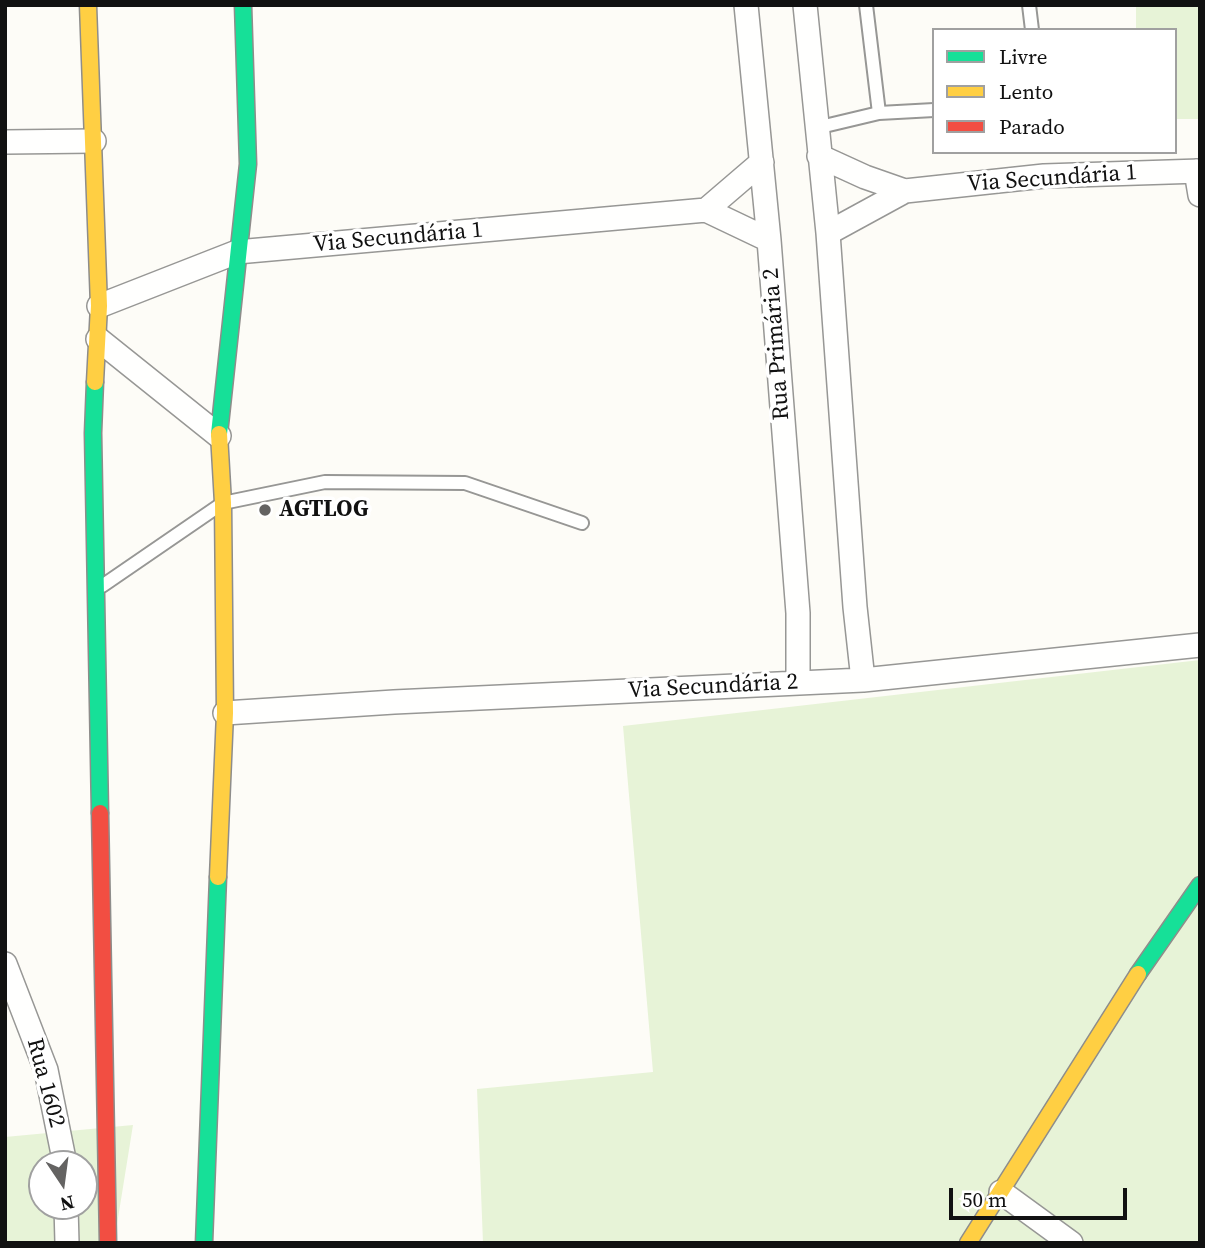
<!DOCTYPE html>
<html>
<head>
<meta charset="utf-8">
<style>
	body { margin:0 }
	#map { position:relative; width:1205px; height:1248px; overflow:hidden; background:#fdfcf7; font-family:"Source Serif 4",serif }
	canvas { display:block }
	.frame { position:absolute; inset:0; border:7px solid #111; pointer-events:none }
	.legend { position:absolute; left:932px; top:28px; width:245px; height:126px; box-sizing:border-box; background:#fff; border:2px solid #a0a0a0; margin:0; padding:9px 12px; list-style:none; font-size:21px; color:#111 }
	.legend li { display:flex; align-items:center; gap:14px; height:35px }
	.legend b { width:35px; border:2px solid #a0a0a0 }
	.north { position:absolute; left:28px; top:1150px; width:70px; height:70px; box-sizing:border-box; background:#fff; border:2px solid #a0a0a0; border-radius:50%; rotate:167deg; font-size:19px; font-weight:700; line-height:28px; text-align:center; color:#111 }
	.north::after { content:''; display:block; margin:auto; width:24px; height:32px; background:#646362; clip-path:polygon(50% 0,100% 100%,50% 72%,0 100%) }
	.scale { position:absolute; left:949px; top:1188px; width:178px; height:32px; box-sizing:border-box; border:4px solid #111; border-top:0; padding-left:9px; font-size:21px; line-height:24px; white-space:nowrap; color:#111; -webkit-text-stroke:5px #fff; paint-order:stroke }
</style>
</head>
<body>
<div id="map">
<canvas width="1205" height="1248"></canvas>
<div class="frame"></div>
<ul class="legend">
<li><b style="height:9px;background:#16e098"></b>Livre</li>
<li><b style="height:9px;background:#ffcf43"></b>Lento</li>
<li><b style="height:9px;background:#f24e42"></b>Parado</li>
</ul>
<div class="north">N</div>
<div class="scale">50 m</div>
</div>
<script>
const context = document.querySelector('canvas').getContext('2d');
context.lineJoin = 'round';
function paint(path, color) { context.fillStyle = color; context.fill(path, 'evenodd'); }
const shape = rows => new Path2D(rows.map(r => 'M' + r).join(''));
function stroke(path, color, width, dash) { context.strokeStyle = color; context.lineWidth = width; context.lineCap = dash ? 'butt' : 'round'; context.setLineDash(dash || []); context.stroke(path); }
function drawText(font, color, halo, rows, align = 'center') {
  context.font = font + ' "Source Serif 4",serif'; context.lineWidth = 7; context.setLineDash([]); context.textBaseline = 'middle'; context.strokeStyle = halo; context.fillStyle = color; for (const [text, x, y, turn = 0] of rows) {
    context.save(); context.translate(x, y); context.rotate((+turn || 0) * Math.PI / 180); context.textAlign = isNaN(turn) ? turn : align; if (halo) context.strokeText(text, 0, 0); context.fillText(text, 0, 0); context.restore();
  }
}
paint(shape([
	[1136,5,1200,5,1200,119,1175,119,1175,30,1136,30],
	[1200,660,1200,1243,483,1243,477,1089,653,1072,623,726],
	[133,1125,114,1243,5,1243,5,1137],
	[42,1164,84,1164,84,1206,42,1206]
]), '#e7f3d7');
const lane = shape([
	[866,5,879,113],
	[1029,5,1032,30],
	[816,128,879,113,934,110],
	[102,586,223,503,325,482,465,483,582,523]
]);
const street = shape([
	[746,5,769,240,798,613,798,682],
	[805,5,828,233,855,607,863,680],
	[5,142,94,141],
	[819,156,865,177,905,191],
	[1196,171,1200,195],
	[706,210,762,162],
	[828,233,905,191,1044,176,1200,171],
	[99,306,237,252,706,210,769,240],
	[98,339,219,436],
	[225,713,394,702,863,680,1200,645],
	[5,964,46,1070,65,1164],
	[1001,1192,1071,1243],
	[66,1206,67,1243]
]);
const fast = shape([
	[95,382,93,433,100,813],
	[219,434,248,164,243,5],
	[1138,974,1200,885],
	[204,1243,218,877]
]);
const slow = shape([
	[88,5,99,306,95,382],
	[218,877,225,713,223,503,219,434],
	[968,1243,1138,974]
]);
const jam = shape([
	[100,813,108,1243]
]);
stroke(lane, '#979795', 16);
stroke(street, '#979795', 26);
stroke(fast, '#8e8d8b', 19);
stroke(slow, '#8e8d8b', 19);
stroke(jam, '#8e8d8b', 19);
stroke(lane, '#fffffe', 12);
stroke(street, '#fffffe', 23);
stroke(fast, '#16e098', 16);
stroke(slow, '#ffcf43', 16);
stroke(jam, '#f24e42', 16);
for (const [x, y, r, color] of [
	[265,510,7,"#646362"]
]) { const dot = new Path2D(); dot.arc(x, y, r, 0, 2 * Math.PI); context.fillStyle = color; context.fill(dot); stroke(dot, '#fff', 2.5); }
drawText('23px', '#111', '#fff', [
	["Via Secundária 1",1052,179,-4],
	["Via Secundária 1",398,238,-5],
	["Rua Primária 2",777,344,-94],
	["Via Secundária 2",713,687,-3],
	["Rua 1602",45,1083,75]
]);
drawText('bold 23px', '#111', '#fff', [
	["AGTLOG",279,510]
], 'left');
</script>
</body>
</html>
